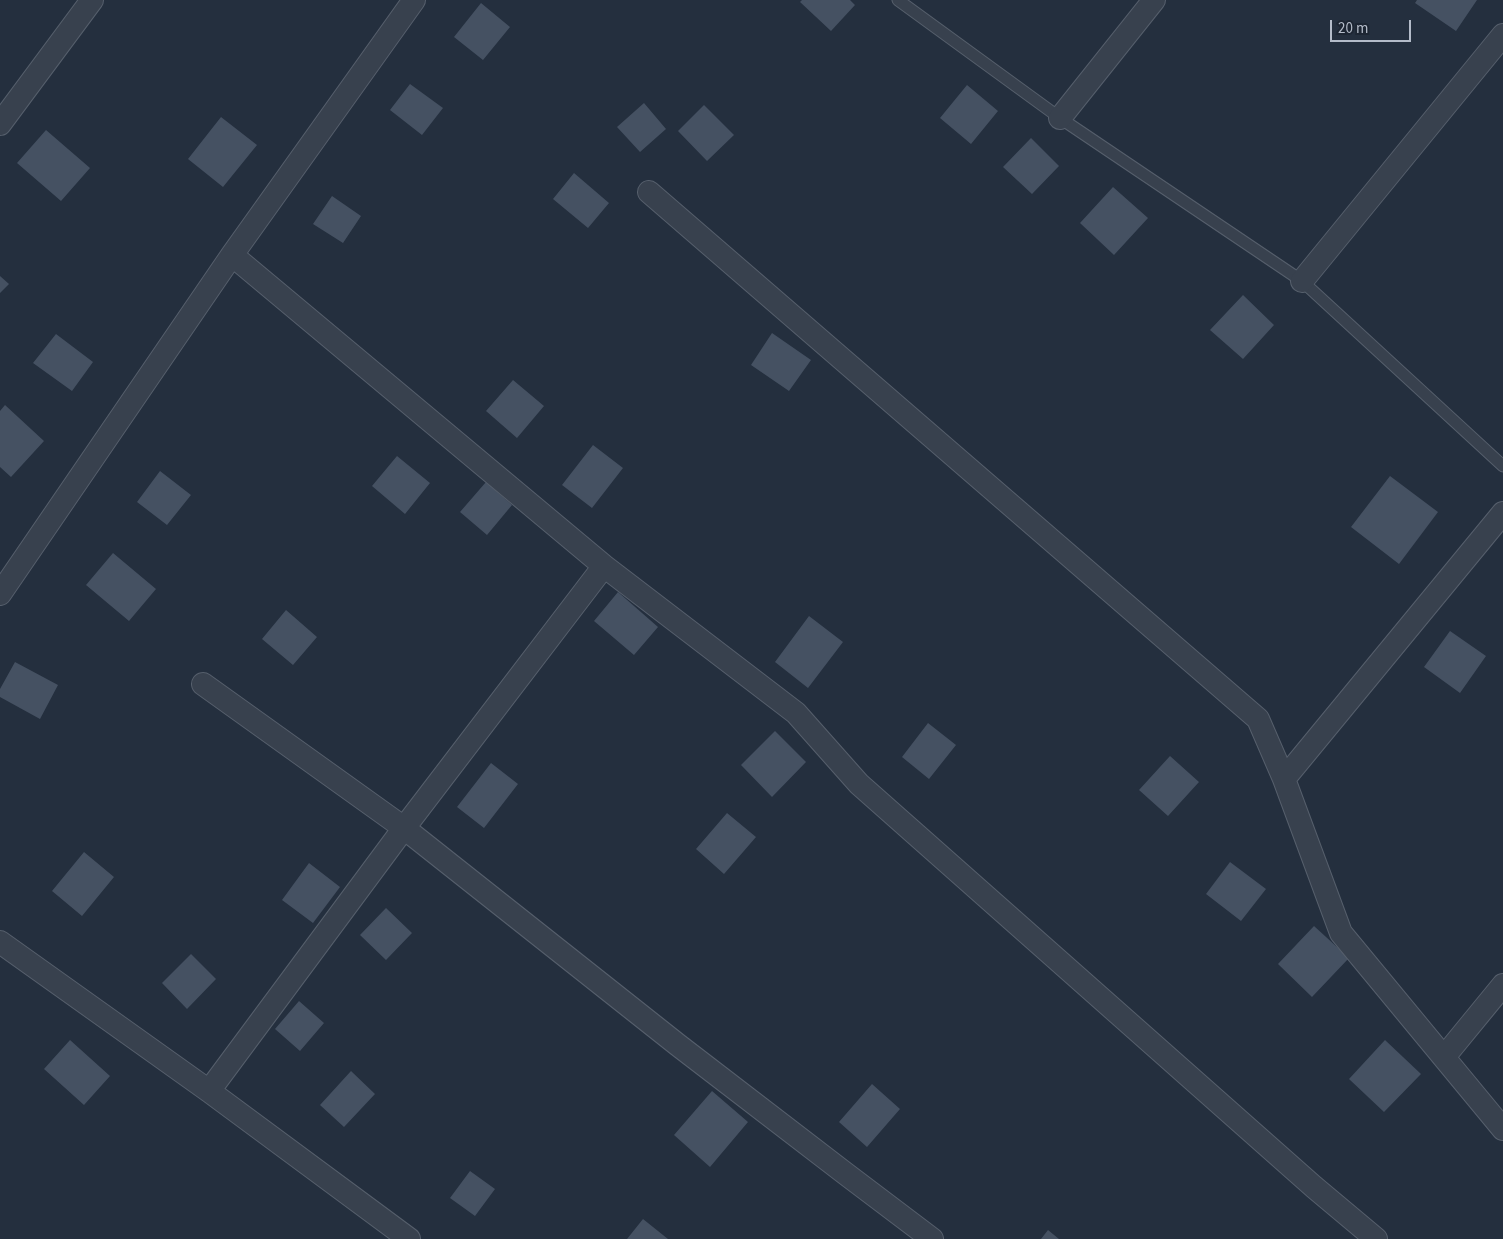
<!DOCTYPE html>
<html>
<head>
<meta charset="utf-8">
<style>
	body { margin:0 }
	#map { position:relative; width:1503px; height:1239px; overflow:hidden; background:#242f3e; font-family:"Source Sans 3",sans-serif }
	canvas { display:block }
	.scale { position:absolute; left:1330px; top:20px; width:81px; height:22px; box-sizing:border-box; border:2px solid #b4bcc9; border-top:0; padding-left:6px; font-size:15px; line-height:18px; white-space:nowrap; color:#b4bcc9; -webkit-text-stroke:4px #1d2633; paint-order:stroke }
</style>
</head>
<body>
<div id="map">
<canvas width="1503" height="1239"></canvas>
<div class="scale">20 m</div>
</div>
<script>
const context = document.querySelector('canvas').getContext('2d');
context.lineJoin = 'round';
function paint(path, color) { context.fillStyle = color; context.fill(path, 'evenodd'); }
const shape = rows => new Path2D(rows.map(r => 'M' + r).join(''));
function stroke(path, color, width, dash) { context.strokeStyle = color; context.lineWidth = width; context.lineCap = dash ? 'butt' : 'round'; context.setLineDash(dash || []); context.stroke(path); }
paint(shape([
	[802,0,850,0,855,5,831,31,800,2],
	[1417,0,1477,0,1456,31,1415,3],
	[481,3,510,27,483,60,454,37],
	[410,84,443,108,422,135,390,110],
	[967,85,998,111,971,144,940,118],
	[644,103,666,129,640,152,617,127],
	[704,105,734,135,707,161,678,131],
	[221,117,257,145,223,187,188,159],
	[46,130,90,168,61,201,17,163],
	[1031,138,1059,166,1032,194,1003,167],
	[574,173,609,203,588,228,553,199],
	[1113,187,1148,218,1114,255,1080,223],
	[332,196,361,216,343,243,313,224],
	[0,276,9,284,0,293],
	[1243,295,1274,325,1243,359,1210,330],
	[772,333,811,360,789,391,751,365],
	[56,334,93,362,72,391,33,363],
	[513,380,544,406,517,438,486,411],
	[5,405,44,441,11,477,0,467,0,411],
	[593,445,623,468,592,508,562,485],
	[397,456,430,483,405,514,372,486],
	[160,471,191,495,167,525,137,502],
	[1390,476,1438,512,1399,564,1351,527],
	[486,482,512,505,487,535,460,512],
	[113,553,156,589,129,621,86,585],
	[618,592,658,627,634,655,594,621],
	[286,610,317,637,293,665,262,639],
	[809,616,843,642,808,688,775,662],
	[1450,631,1486,656,1460,693,1424,667],
	[15,662,58,685,40,719,0,697,0,689],
	[928,723,956,745,929,779,902,757],
	[775,731,806,762,772,797,741,765],
	[1170,756,1199,782,1168,816,1139,790],
	[491,763,518,784,484,828,457,807],
	[727,813,756,837,724,874,696,849],
	[84,852,114,877,82,916,52,891],
	[1230,862,1266,889,1241,921,1206,894],
	[309,863,340,887,313,923,282,900],
	[386,908,412,933,386,960,360,935],
	[1314,926,1349,958,1312,997,1278,964],
	[191,954,216,979,187,1009,162,983],
	[299,1001,324,1023,300,1051,275,1029],
	[70,1040,110,1076,84,1105,44,1069],
	[1385,1040,1421,1074,1384,1112,1349,1079],
	[351,1071,375,1094,344,1127,320,1105],
	[872,1084,900,1109,867,1147,839,1122],
	[712,1091,748,1122,710,1167,674,1135],
	[470,1171,495,1189,475,1216,450,1198],
	[643,1219,668,1239,627,1239],
	[1048,1230,1059,1239,1041,1239]
]), '#455162');
const lane = shape([
	[898,0,1060,118,1302,281,1503,466]
]);
const street = shape([
	[1060,118,1154,0],
	[0,124,92,0],
	[649,192,1258,719,1284,779,1341,933,1503,1129],
	[232,255,604,566,796,713,859,784,1314,1187,1376,1239],
	[1302,281,1503,35],
	[0,594,232,255,414,0],
	[203,684,404,828,678,1045,846,1174,932,1239],
	[1284,779,1503,513],
	[0,942,209,1091,409,1239],
	[1444,1057,1503,985],
	[209,1091,404,828,604,566]
]);
stroke(lane, '#565f6c', 13);
stroke(street, '#565f6c', 24);
stroke(lane, '#38414e', 11);
stroke(street, '#38414e', 22);
</script>
</body>
</html>
